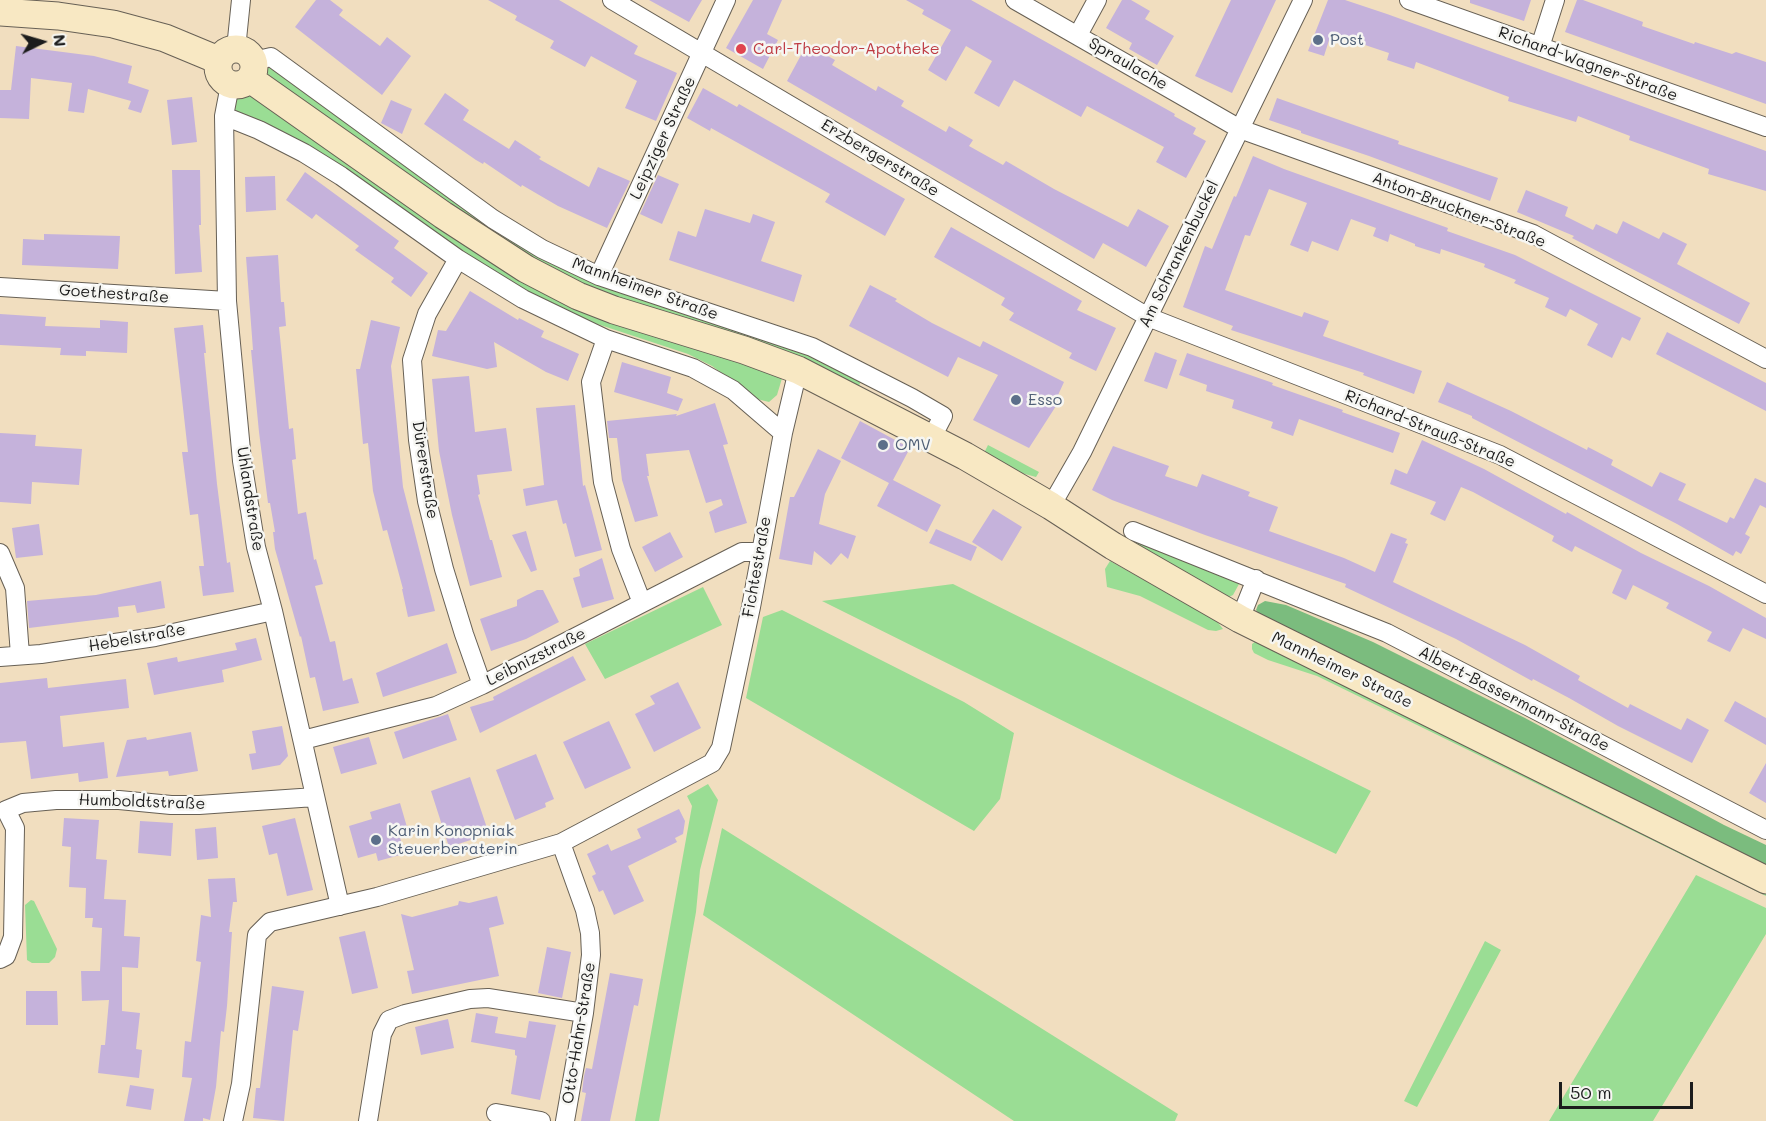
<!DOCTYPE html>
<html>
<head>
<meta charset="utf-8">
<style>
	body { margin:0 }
	#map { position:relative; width:1766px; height:1121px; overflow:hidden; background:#f1debf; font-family:Mali,sans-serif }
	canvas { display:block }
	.north { position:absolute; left:12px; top:12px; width:60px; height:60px; -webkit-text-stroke:4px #f6f6f2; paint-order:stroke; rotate:85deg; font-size:16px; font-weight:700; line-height:24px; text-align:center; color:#1c1c1c }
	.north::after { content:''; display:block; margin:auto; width:21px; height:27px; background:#1c1c1c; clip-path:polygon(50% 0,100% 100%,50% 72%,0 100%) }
	.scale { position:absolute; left:1559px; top:1082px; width:134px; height:27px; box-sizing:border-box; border:3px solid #1c1c1c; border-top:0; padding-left:8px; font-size:18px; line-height:21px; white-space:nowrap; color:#1c1c1c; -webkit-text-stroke:4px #f6f6f2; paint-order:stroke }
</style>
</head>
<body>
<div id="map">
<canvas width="1766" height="1121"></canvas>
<div class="north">N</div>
<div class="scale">50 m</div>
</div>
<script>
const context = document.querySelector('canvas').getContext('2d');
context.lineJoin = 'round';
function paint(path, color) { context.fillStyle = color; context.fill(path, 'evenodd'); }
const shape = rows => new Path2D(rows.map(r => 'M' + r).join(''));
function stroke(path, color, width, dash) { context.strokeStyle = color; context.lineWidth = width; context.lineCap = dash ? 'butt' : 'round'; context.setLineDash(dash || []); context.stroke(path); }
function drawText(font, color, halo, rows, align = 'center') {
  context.font = font + ' Mali,sans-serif'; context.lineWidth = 5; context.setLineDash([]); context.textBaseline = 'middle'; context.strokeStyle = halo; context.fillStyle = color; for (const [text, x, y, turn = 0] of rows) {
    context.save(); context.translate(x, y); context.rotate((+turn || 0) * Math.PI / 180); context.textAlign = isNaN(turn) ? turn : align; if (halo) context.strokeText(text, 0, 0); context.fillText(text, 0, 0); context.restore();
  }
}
paint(shape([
	[262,62,548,258,805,349,863,378,856,391,569,282,383,162,261,69,260,66],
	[239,93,254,94,470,244,783,375,777,395,769,402,757,399,712,366,688,354,573,316,537,298,236,113,232,104,235,97],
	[988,445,1039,472,1036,477,1014,471,983,455],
	[1127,537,1235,577,1239,584,1233,595,1229,597,1127,542],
	[1110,561,1216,620,1223,629,1216,631,1208,630,1140,596,1107,587,1105,569],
	[953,584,1371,791,1336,854,1176,777,822,601],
	[703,587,722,625,605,679,585,644],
	[782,610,964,702,1014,733,1000,799,974,831,746,698,763,617],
	[1256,641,1766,890,1766,896,1317,676,1268,660,1254,653,1252,649,1252,644],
	[708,784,718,800,700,870,696,912,659,1121,635,1121,692,806,687,796],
	[722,828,1178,1114,1175,1121,1014,1121,703,915],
	[1696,875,1766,908,1766,934,1653,1121,1549,1121],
	[31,900,34,901,57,949,55,957,49,963,32,963,27,960,25,905],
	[1485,941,1501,950,1417,1107,1404,1101]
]), '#9add94');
paint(shape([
	[1265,601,1286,605,1373,642,1525,718,1724,825,1766,845,1766,868,1261,617,1256,610,1258,605]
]), '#7bbc7e');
paint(shape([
	[316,0,330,0,343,10,339,15,380,46,387,37,411,56,382,95,295,27],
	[488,0,559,0,638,46,634,54,677,73,656,121,625,108,637,81,591,56,585,67,550,48,554,41,515,20,517,16],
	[649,0,702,0,689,22],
	[753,0,782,0,767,34,778,40,763,69,726,48],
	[906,0,971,0,1175,114,1174,116,1196,128,1193,134,1206,141,1186,178,1156,162,1164,147,1087,106,1081,117,1014,80,999,107,974,93,992,61,966,46,946,81,928,70,951,30,922,14,924,10],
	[1122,0,1131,0,1150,11,1145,19,1174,36,1157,65,1129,49,1132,43,1106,28],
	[1231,0,1276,0,1232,93,1195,76],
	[1328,0,1345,0,1387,14,1766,151,1766,191,1708,174,1709,169,1629,140,1630,136,1578,116,1576,122,1508,101,1509,97,1416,62,1414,69,1387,60,1389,53,1344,38,1331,34,1324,56,1308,51],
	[1470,0,1531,0,1524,21,1470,3],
	[1577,0,1583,0,1643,22,1642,26,1694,44,1695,42,1732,54,1736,52,1766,62,1766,104,1565,32],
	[807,44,835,60,832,65,876,91,878,86,904,101,901,106,946,132,949,126,973,140,969,146,1003,165,1006,161,1054,189,1128,227,1138,209,1169,226,1146,267,1103,243,1094,259,787,81],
	[16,46,94,56,132,66,128,83,149,90,141,113,128,109,131,101,88,89,84,113,68,111,72,83,31,78,29,119,0,118,0,90,11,90],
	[703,88,737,107,739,104,905,199,885,236,825,202,830,194,711,128,710,131,687,118],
	[445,93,469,110,463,120,509,149,515,140,541,157,539,159,589,187,598,167,630,181,607,228,558,206,522,185,521,187,484,162,483,164,476,160,424,124],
	[192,97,197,142,172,145,167,100],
	[1277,98,1399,141,1398,144,1498,178,1490,201,1369,156,1301,133,1301,131,1269,120],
	[391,100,412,109,402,134,381,123],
	[1253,156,1284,169,1448,228,1447,231,1515,255,1641,318,1630,341,1622,337,1612,358,1587,345,1598,324,1570,309,1566,317,1545,307,1549,298,1514,283,1516,280,1484,267,1485,264,1441,249,1440,254,1415,246,1415,244,1390,234,1388,242,1373,236,1376,228,1351,219,1338,251,1312,241,1308,252,1290,245,1307,203,1269,189,1250,236,1245,235,1225,290,1302,317,1304,312,1329,321,1323,336,1422,371,1414,394,1363,375,1364,373,1231,330,1233,326,1183,307,1205,246,1212,249,1234,196,1236,197],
	[172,170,200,170,201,225,199,225,202,272,175,274],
	[305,172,399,241,394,248,428,273,411,297,391,282,394,278,355,250,359,246,316,214,312,219,286,200],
	[658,175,679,184,662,224,640,214],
	[275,176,276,210,246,212,245,177],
	[1526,190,1568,207,1565,216,1593,230,1596,224,1617,234,1623,221,1659,239,1663,232,1687,244,1677,264,1750,303,1739,324,1572,238,1574,236,1517,212],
	[705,209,750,223,753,214,775,222,761,261,802,275,794,302,669,260,678,231,696,237],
	[951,227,1082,301,1077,310,1116,328,1096,371,1069,358,1072,353,1009,320,1014,313,1001,305,1005,298,934,257],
	[44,234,120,236,118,269,22,265,23,239,44,240],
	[278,255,281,302,284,302,286,326,279,327,289,429,293,428,296,459,292,460,298,514,306,512,314,560,316,559,323,584,315,586,330,642,335,641,343,681,352,678,359,703,323,711,315,677,310,678,301,636,300,637,275,549,273,532,275,532,270,503,268,503,259,432,251,350,253,350,246,257],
	[870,285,897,299,895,301,932,323,980,347,983,341,1064,382,1054,404,1056,406,1029,448,973,420,998,375,958,357,948,377,849,326],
	[470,291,518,320,519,318,544,331,541,337,579,354,568,381,546,372,494,342,497,367,487,369,432,356,438,330,446,331],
	[0,314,46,317,45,326,100,328,100,320,128,322,127,353,86,351,86,356,60,355,61,348,0,345],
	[371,320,400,327,391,366,403,487,435,611,408,617,402,589,403,589,387,530,383,531,373,491,368,443,363,444,356,369,360,369],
	[203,325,206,353,204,353,217,484,227,563,230,562,234,592,203,596,199,566,204,566,198,514,190,515,182,452,188,452,174,328],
	[1667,332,1766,383,1766,411,1656,354],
	[1155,352,1177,360,1167,389,1144,381],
	[1187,353,1273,383,1272,385,1343,410,1342,412,1400,433,1393,453,1299,419,1293,436,1271,428,1273,422,1232,408,1234,400,1206,391,1207,385,1179,375],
	[622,362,671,377,667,393,683,399,678,411,614,392],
	[469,376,475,432,506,428,512,471,477,475,480,494,478,495,490,540,492,540,502,577,470,586,452,515,439,451,432,379],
	[1447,382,1511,411,1587,450,1588,447,1613,460,1611,465,1652,487,1660,472,1686,484,1678,500,1727,523,1730,517,1734,519,1755,478,1766,483,1766,508,1760,505,1745,534,1750,537,1741,554,1736,551,1733,556,1677,524,1472,418,1472,416,1438,402],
	[715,403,728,444,723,445,747,523,715,533,709,512,723,505,721,499,706,503,689,450,646,454,649,476,647,476,658,516,635,522,622,480,617,438,609,438,607,421,677,414,676,416],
	[575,405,583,486,585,485,602,550,575,557,566,523,563,524,557,500,526,506,523,489,544,485,536,408],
	[860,421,910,448,893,480,941,505,927,532,877,506,889,483,841,458],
	[0,433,36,435,35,446,82,449,79,485,32,482,31,504,0,502],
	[1422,440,1484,469,1566,514,1567,512,1641,553,1709,586,1766,618,1766,639,1743,628,1730,652,1707,641,1712,632,1666,608,1669,603,1633,585,1626,600,1612,593,1622,570,1575,546,1572,552,1552,541,1554,536,1473,492,1461,487,1445,521,1430,514,1436,502,1390,484,1395,469,1407,474],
	[1113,446,1169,466,1165,476,1197,487,1202,474,1250,492,1248,496,1278,507,1269,531,1344,558,1375,572,1391,533,1407,539,1405,543,1408,544,1393,582,1525,645,1580,676,1578,680,1628,708,1630,704,1681,730,1687,718,1709,730,1692,763,1618,726,1569,698,1533,679,1532,681,1456,639,1345,587,1346,584,1205,535,1112,500,1092,490],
	[818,449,841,461,825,494,819,524,856,536,848,559,841,553,831,565,814,551,812,565,779,559,790,497,794,497],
	[993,509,1022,527,1002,561,972,542],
	[39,524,43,555,16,558,12,528],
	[936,529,977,547,971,561,929,543],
	[526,531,537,570,531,572,512,535],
	[670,532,683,557,655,572,642,547],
	[602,558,614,599,582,608,573,578,580,576,579,569],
	[161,581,165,608,137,613,135,605,118,607,119,617,29,628,27,601,96,595],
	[537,590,543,590,559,622,526,639,491,651,480,619,517,606,517,600],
	[256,638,262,660,222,670,224,682,154,695,147,663,177,657,178,662,237,650,235,643],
	[447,643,457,673,383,697,376,673],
	[573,656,586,680,480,733,470,707,494,700,493,697],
	[47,678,48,688,126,679,129,708,60,716,63,747,104,742,108,778,79,782,78,773,31,779,26,741,0,743,0,683],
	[678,682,701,728,654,752,635,714,655,704,650,696],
	[1735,701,1766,718,1766,745,1724,721],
	[448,714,457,740,403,759,394,732],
	[609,721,631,768,585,789,563,742],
	[282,726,288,756,280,765,252,770,249,754,256,753,252,731],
	[191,732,198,771,169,776,168,771,116,777,127,740,146,737,147,740],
	[369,737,377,764,341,774,333,747],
	[536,754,554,799,545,803,546,807,515,820,496,770],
	[1766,763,1766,803,1749,793],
	[470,777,489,834,449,847,431,791],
	[400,803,409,834,400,837,404,854,378,861,376,853,358,858,349,826,372,819,370,812],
	[679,809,685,821,683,834,675,838,677,842,628,866,644,901,614,915,603,890,599,892,592,876,596,874,587,854,608,844,611,851,641,838,637,829],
	[64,818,99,820,96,859,107,860,104,899,126,900,124,936,140,937,138,968,122,967,122,1011,140,1013,136,1049,142,1050,139,1078,98,1073,101,1045,105,1045,109,1000,82,1001,81,971,100,971,102,928,92,927,93,918,85,918,86,888,69,887,71,847,62,846],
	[295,818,313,890,287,896,277,853,269,855,262,826],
	[140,821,173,823,171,856,138,853],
	[216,827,218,858,197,860,195,829],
	[235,878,237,902,233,902,229,932,232,932,227,1006,224,1032,221,1031,216,1087,210,1120,203,1118,203,1121,184,1121,192,1078,182,1077,185,1041,191,1042,201,962,196,961,201,915,211,917,208,879],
	[497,896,504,924,489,928,499,976,412,994,407,971,414,970,401,914,412,917,458,905,459,901,469,903],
	[365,931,378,988,352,994,339,937],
	[547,947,571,952,562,998,538,993],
	[610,973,643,979,638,1006,634,1005,610,1121,581,1121,586,1093,582,1092,584,1076,586,1068,592,1069],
	[272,986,304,991,298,1031,293,1030,284,1121,253,1118,256,1088,260,1088],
	[26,991,57,991,58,1025,26,1025],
	[476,1013,498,1017,495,1033,526,1038,529,1021,556,1025,540,1100,511,1094,517,1056,515,1055,515,1050,471,1042],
	[448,1019,454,1048,421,1055,415,1027],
	[130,1085,154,1089,151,1110,126,1106]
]), '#c5b2db');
const minor = shape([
	[612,0,1148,317,1500,455,1766,594],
	[1015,0,1240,129,1533,234,1766,359],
	[1409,0,1766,127],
	[1078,35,1097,0],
	[1540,47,1555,0],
	[236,49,241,0],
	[254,61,271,57,493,219,542,249,599,276,812,347,912,398,943,416,931,439],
	[230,85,224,116,227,301,242,461,256,547,273,611,340,906],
	[224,116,259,130,304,153,341,176,458,259,523,299,606,339,693,368,733,390,783,433],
	[458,259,427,314,412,360,418,440,427,501,444,569,464,634,482,685],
	[599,276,726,0],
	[0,287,227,301],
	[606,339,591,382,603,482,621,549,642,603],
	[1051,506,1082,452,1303,0],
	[1133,531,1387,633,1766,830],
	[0,553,15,588,20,655],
	[1240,619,1256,579],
	[0,657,41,654,155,637,273,611],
	[303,740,436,706,482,685,742,552,760,552],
	[6,810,23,803,56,800,119,800,171,805,199,805,315,797],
	[561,843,585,910,590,933,591,955,584,1013,565,1121],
	[0,959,6,956,13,937,15,828,6,810],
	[496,1113,541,1121],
	[233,1121,241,1084,257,935,270,922,377,897,561,843,712,763,721,748,751,607,783,433,798,370],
	[368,1121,382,1034,389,1020,405,1014,470,999,488,998,584,1013]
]);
const secondary = shape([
	[0,12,58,16,113,24,165,38,218,60],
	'218 67a18 18 0 1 1 36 0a18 18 0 1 1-36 0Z',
	[250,79,443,215,526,269,578,296,614,310,744,350,798,370,965,456,1051,506,1113,546,1240,619,1766,880]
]);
stroke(minor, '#676055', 20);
stroke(secondary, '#676055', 29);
stroke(minor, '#fff', 18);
stroke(secondary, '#f8e8c3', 27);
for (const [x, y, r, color] of [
	[1318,40,6,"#5c6f8a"],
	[741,49,6,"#e0444e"],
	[1016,400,6,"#5c6f8a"],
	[883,445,6,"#5c6f8a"],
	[376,840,6,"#5c6f8a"]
]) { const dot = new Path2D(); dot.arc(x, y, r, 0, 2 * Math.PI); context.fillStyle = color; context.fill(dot); stroke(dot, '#f6f6f2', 2); }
drawText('16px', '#4e5e75', '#f6f6f2', [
	["Post",1330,40],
	["Esso",1028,400],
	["OMV",895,445],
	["Karin Konopniak",388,831],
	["Steuerberaterin",388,849]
], 'left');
drawText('16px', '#be3a42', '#f6f6f2', [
	["Carl-Theodor-Apotheke",753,49]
], 'left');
drawText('16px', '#1c1c1c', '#f6f6f2', [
	["Spraulache",1128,64,30],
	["Richard-Wagner-Straße",1588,64,20],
	["Leipziger Straße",663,138,-65],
	["Erzbergerstraße",880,158,31],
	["Anton-Bruckner-Straße",1459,210,21],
	["Am Schrankenbuckel",1179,254,-64],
	["Mannheimer Straße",645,289,20],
	["Goethestraße",114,294,4],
	["Richard-Strauß-Straße",1430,429,22],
	["Dürerstraße",425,470,81],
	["Uhlandstraße",250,499,81],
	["Fichtestraße",757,567,-80],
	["Hebelstraße",137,638,-10],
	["Leibnizstraße",536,657,-27],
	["Mannheimer Straße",1342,670,26],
	["Albert-Bassermann-Straße",1514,699,27],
	["Humboldtstraße",142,802,2],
	["Otto-Hahn-Straße",579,1033,-81]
]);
</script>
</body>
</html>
